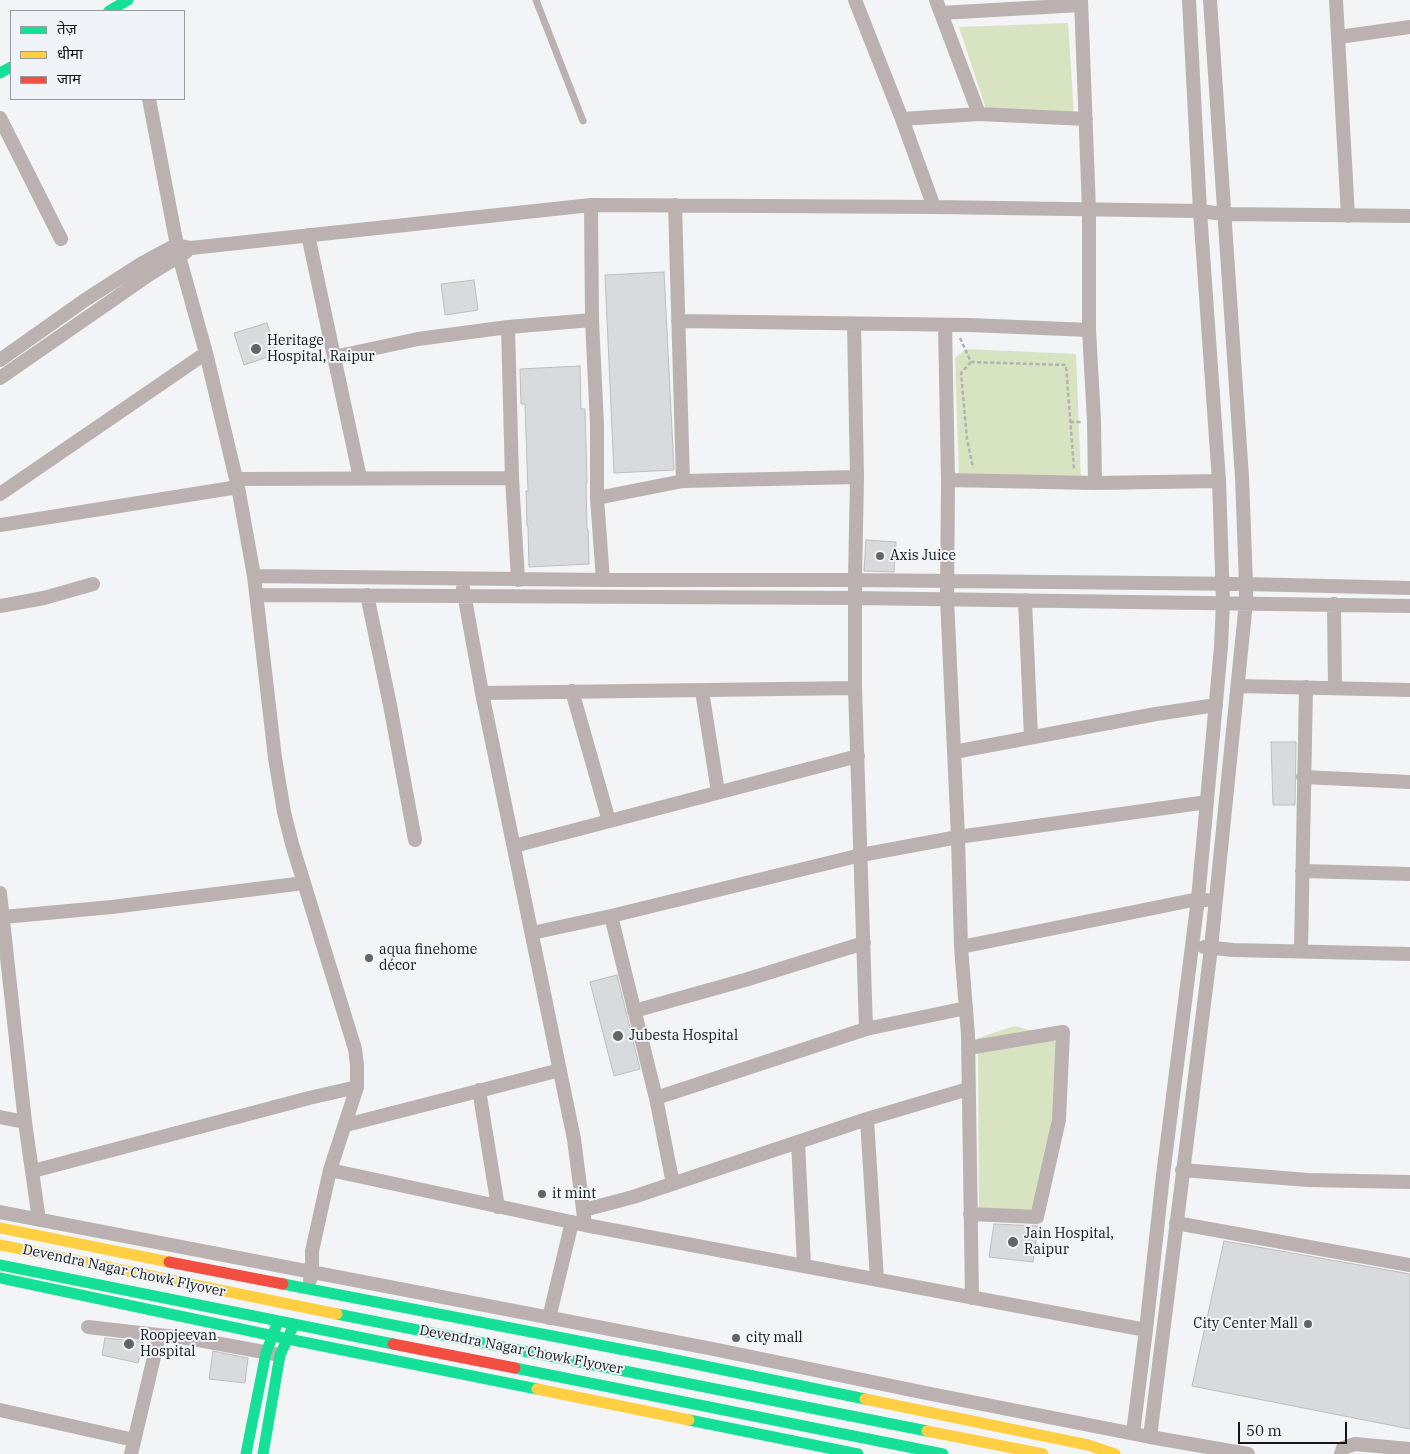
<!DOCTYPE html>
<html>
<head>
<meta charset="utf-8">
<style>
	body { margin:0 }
	#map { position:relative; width:1410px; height:1454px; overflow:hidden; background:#f2f4f6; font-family:"IBM Plex Serif","Noto Sans Devanagari",serif }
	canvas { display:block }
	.legend { position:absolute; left:10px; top:10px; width:175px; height:90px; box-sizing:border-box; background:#f0f4f8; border:1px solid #989b9e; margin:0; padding:6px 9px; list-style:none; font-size:15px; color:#141617 }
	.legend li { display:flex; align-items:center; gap:10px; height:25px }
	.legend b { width:25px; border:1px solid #989b9e }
	.scale { position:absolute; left:1238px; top:1422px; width:109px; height:22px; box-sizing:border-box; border:2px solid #141617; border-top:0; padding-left:6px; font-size:15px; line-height:18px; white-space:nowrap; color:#141617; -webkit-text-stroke:4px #f0f4f8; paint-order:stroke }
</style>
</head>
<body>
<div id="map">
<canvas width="1410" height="1454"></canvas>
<ul class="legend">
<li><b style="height:6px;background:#16e098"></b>तेज़</li>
<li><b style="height:6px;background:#ffcf43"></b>धीमा</li>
<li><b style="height:6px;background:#f24e42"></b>जाम</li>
</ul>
<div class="scale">50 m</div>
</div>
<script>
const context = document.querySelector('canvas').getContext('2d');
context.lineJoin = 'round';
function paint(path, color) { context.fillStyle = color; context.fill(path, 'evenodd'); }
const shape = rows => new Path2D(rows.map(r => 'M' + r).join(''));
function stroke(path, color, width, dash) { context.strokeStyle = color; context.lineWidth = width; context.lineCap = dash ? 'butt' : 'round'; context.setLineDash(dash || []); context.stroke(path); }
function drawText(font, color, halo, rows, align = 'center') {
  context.font = font + ' "IBM Plex Serif",serif'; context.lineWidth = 4; context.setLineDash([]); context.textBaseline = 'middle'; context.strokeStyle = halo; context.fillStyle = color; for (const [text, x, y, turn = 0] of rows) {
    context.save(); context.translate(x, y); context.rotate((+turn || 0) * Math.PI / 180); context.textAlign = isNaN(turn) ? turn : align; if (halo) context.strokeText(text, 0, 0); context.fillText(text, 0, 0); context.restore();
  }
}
paint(shape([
	[1068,23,1074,114,987,112,959,27],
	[966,349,1076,354,1081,482,959,479,955,358],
	[1015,1026,1046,1035,1067,1051,1038,1219,979,1214,978,1038]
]), '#d8e3c2');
const building = shape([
	[664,272,674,470,614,473,605,275,664,272],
	[474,280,478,310,445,315,441,284,474,280],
	[267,323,277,354,244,365,234,333,267,323],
	[580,366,581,409,585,409,587,483,586,483,587,529,588,529,589,564,529,567,528,526,527,526,526,491,528,491,525,404,521,404,520,369,580,366],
	[866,540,896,542,894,572,864,571,866,540],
	[1271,742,1296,742,1295,805,1273,805,1271,742],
	[617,975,640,1069,614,1076,590,982,617,975],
	[994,1224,1038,1226,1033,1262,989,1257,994,1224],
	[1224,1241,1410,1274,1410,1429,1192,1386,1224,1241],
	[105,1338,143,1342,138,1363,102,1355,105,1338],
	[213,1351,248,1358,245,1383,209,1379,213,1351]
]);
paint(building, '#d8dadb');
stroke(building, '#bcbdbe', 1);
stroke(shape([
	[960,338,971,362,1066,365,1074,469],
	[971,362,961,373,967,439,973,468],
	[1070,422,1081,422]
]), '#b6b1b1', 2.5, [4, 2.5]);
stroke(shape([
	[536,0,583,121]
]), '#bbb1b0', 7);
stroke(shape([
	[855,0,902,119,934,207],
	[936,0,979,114,1086,119],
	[1081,0,1089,210,1089,330,1094,421,1095,483],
	[1336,0,1348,216],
	[941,13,1081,5],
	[1339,37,1410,27],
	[149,99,179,256,206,353,238,487,254,576,275,758,284,812,292,844,355,1049,357,1065,357,1087,330,1170,312,1251,312,1272,310,1280],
	[0,118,61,239],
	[902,119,979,114],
	[591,205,592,320,597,425,597,498,603,580],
	[675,205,683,481,857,477,854,324],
	[308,235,360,478],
	[678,321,970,325,1089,330],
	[945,325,948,480,947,599,958,837,961,947,968,1035,972,1298],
	[508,327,512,478,518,580],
	[334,357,418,339,508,327,592,320],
	[0,360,85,300,141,264,176,245,191,248,591,205,934,207,1200,211,1224,214,1410,216],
	[0,378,150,274,186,252],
	[236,479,512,478],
	[948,480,1095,483,1219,481],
	[0,494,206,353],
	[597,498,683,481],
	[0,525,238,487],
	[254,576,603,580,855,580,1246,584,1410,588],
	[463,588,482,693,574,1139,585,1225],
	[257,595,855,598,1410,606],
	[367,595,390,705,415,840],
	[1025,600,1031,737],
	[1334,604,1335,688],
	[0,606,44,598,93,584],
	[1238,686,1410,690],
	[855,688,855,580,857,477],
	[572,691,609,821],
	[702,691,718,792],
	[482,693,855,688,866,1029],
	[954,752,1156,714,1216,705],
	[1303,777,1410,782],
	[514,846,858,756],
	[1302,871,1410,874],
	[0,893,25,1122,39,1220],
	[611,916,656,1098,673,1184],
	[3,917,112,907,304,883],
	[532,933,611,916,861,855,958,837,1207,802],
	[961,947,1198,899,1206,900],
	[1204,947,1233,950,1410,954],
	[1301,951,1306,687],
	[634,1011,745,980,864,943],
	[968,1048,1063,1032,1059,1120,1037,1217,970,1214],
	[479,1090,498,1207],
	[656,1098,866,1029,966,1008],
	[0,1117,25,1122],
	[867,1119,877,1280],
	[346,1125,560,1070],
	[798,1142,804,1265],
	[330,1170,585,1225,1146,1330],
	[1182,1170,1308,1180,1410,1182],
	[33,1171,309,1098,357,1087],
	[584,1210,633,1197,867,1119,968,1089],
	[0,1212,713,1349,926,1393,1150,1437,1248,1454],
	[1176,1223,1410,1265],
	[549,1318,572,1222],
	[88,1327,193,1339,275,1354],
	[0,1410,134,1440],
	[1133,1433,1146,1330,1163,1175,1198,899,1221,647,1223,602,1219,481,1200,211,1189,0],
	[1150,1437,1211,948,1246,602,1246,584,1242,477,1210,0],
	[131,1454,159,1336],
	[1341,1454,1343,1448,1355,1444,1410,1449]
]), '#bbb1b0', 14);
stroke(shape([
	[109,11,128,0],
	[0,73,11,67],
	[0,1278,288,1339,537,1389],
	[283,1284,661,1357,865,1399],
	[689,1420,858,1454],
	[246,1454,266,1353,277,1324],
	[263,1454,280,1355,292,1329]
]), '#16e098', 11);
stroke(shape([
	[0,1228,169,1262],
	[537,1389,689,1420],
	[865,1399,1088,1445,1115,1454]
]), '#ffcf43', 11);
stroke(shape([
	[169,1262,283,1284]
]), '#f24e42', 11);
stroke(shape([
	[0,1265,393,1344],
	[337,1314,927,1431],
	[515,1368,943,1454]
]), '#16e098', 11);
stroke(shape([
	[0,1245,337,1314],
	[927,1431,1043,1454]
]), '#ffcf43', 11);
stroke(shape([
	[393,1344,515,1368]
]), '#f24e42', 11);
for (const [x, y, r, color] of [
	[256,349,6,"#626465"],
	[880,556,5,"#626465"],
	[369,958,5,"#626465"],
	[618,1036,6,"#626465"],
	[542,1194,5,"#626465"],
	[1013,1242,6,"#626465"],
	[1308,1324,5,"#626465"],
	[736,1338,5,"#626465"],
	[129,1344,6,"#626465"]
]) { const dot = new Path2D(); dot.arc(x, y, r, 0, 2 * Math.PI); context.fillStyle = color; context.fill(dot); stroke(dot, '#f0f4f8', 2); }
drawText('14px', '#141617', '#f0f4f8', [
	["Heritage",267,341],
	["Hospital, Raipur",267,357],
	["Axis Juice",890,556],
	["aqua finehome",379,950],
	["décor",379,966],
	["Jubesta Hospital",629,1036],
	["it mint",552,1194],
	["Jain Hospital,",1024,1234],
	["Raipur",1024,1250],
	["City Center Mall",1298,1324,"right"],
	["Roopjeevan",140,1336],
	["Hospital",140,1352],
	["city mall",746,1338]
], 'left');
drawText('14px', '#141617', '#f0f4f8', [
	["Devendra Nagar Chowk Flyover",124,1271,12],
	["Devendra Nagar Chowk Flyover",521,1350,11]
]);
</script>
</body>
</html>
